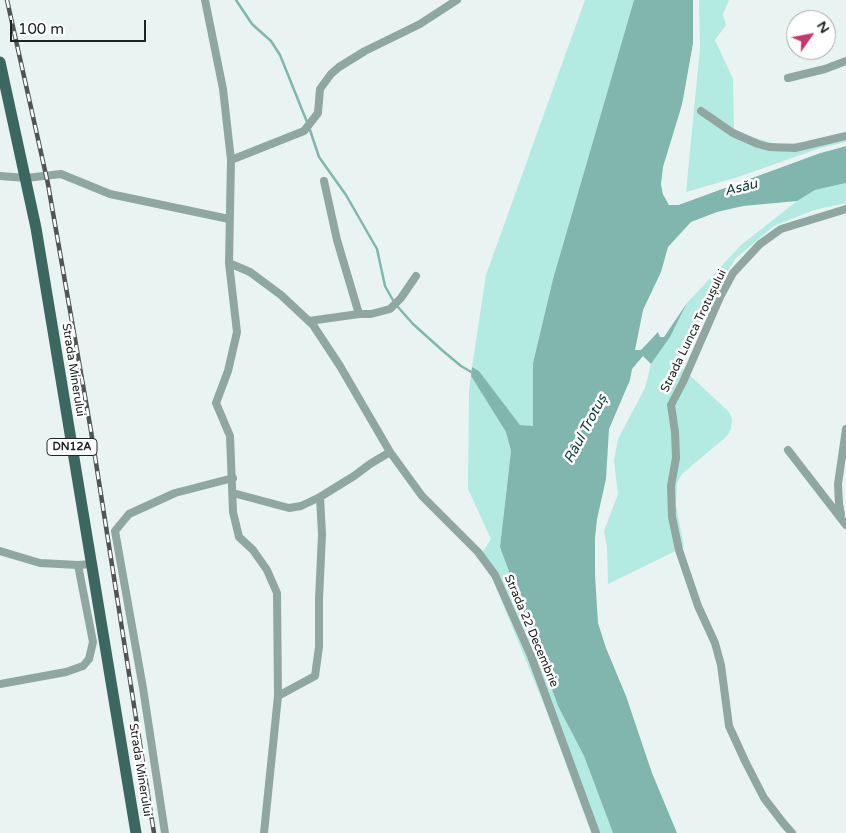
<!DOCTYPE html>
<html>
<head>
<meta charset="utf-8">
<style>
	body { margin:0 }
	#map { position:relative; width:846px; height:833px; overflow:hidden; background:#e9f4f2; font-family:"Varela Round",sans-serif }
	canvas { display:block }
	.north { position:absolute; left:786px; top:10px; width:50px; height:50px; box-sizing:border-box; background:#fff; border:1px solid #a6a7a7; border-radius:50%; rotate:57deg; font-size:14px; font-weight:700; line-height:20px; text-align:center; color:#202323 }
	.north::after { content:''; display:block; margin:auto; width:18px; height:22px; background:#c4386a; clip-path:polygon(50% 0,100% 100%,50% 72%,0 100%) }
	.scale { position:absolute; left:10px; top:20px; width:136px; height:22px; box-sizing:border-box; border:2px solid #202323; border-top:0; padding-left:6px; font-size:15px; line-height:18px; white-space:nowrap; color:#202323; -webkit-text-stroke:4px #fff; paint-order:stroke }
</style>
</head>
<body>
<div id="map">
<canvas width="846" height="833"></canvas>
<div class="north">N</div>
<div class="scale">100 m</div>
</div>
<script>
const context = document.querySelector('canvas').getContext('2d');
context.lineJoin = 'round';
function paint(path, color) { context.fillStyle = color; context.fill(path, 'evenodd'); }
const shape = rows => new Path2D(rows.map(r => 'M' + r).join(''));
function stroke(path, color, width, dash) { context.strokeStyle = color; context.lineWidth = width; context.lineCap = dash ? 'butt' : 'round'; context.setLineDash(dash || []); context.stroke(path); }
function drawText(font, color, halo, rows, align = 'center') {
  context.font = font + ' "Varela Round",sans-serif'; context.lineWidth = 5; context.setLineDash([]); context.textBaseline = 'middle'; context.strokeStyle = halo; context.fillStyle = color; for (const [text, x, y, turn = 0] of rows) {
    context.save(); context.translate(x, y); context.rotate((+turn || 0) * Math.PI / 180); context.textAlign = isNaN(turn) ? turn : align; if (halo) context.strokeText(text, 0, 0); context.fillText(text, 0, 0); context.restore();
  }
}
paint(shape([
	[585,0,634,0,553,279,533,363,533,427,520,425,479,371,472,367,486,275],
	[699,0,729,0,723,14,726,25,715,40,733,79,734,130,748,136,776,144,809,142,846,133,846,142,820,148,738,177,686,192,700,48],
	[846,183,846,203,814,210,774,226,736,258,704,308,681,367,729,412,732,419,731,429,727,436,682,474,677,483,676,505,684,547,608,584,607,547,604,531,618,494,614,461,618,439,645,388,651,364,670,337,687,303,741,245,797,201,815,190],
	[471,376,506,432,511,451,500,547,558,706,584,756,613,833,591,833,547,712,482,553,491,539,468,489,469,390]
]), '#b3eae1');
paint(shape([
	[634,0,693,0,693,44,684,98,663,167,661,184,663,194,669,205,678,205,820,153,846,146,846,183,815,190,797,201,743,206,717,212,691,222,668,247,661,272,643,310,635,350,641,350,658,332,660,337,664,337,687,303,670,337,651,364,643,356,632,369,630,380,609,429,606,479,597,519,595,538,595,575,598,623,606,648,626,696,652,773,677,833,613,833,584,756,558,706,500,547,511,451,506,432,471,376,472,367,479,371,520,425,533,426,533,363,553,279]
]), '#80b6ad');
paint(shape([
	[693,0,696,0,695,44,686,98,679,121,693,44],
	[846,144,846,146,820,153,678,205,669,205,663,194,661,184,670,152,663,184,665,193,670,202,678,203,819,150]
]), '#e9f4f2');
stroke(shape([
	[236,0,252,24,271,41,280,55,307,122],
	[310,130,319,157,346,195,377,249,385,286,394,302],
	[398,307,413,324,443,351,461,366,473,373]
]), '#80b6ad', 2.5);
stroke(shape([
	[205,0,223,89,231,160,229,263,237,332,228,371,216,403,230,436,233,512,239,537,253,550,267,570,277,593,278,696,264,833],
	[788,78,825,69,846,61],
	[701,111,733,133,758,144,769,147,795,148,846,136],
	[231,160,304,131,318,113,320,89,331,74,339,67,365,51,420,24,457,0],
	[0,176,26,178,61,174,110,194,229,219],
	[324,181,337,240,359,314],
	[229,263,250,272,281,295,313,325,340,366,390,452,422,496,478,552,495,575,531,656,596,833],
	[309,321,359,314,371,314,390,309,401,298,416,276],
	[788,450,846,525],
	[233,493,289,508,301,506,320,497,354,476,370,464,390,452],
	[841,514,839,504,838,484,846,429],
	[0,551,40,563,78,565],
	[0,684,66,672,83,666,89,659,93,642,78,565,92,564],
	[278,696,315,676,319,647,319,600,322,534,320,497],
	[165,833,143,688,115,531,129,514,175,493,233,478],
	[792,833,784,824,764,798,745,761,729,726,721,665,715,643,698,606,679,550,672,517,671,486,676,458,675,432,671,405,683,382,721,295,733,273,760,244,781,229,846,209]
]), '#8fa6a1', 8);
stroke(shape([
	[0,62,36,228,136,833]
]), '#3b6760', 11);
const rail = shape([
	[7,0,48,184,91,431,154,833]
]);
stroke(rail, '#4f5454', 4.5);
stroke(rail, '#fff', 2.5, [8]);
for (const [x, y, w] of [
	[72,447,50]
]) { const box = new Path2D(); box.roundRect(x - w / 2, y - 8.5, w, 17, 4); context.fillStyle = '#fff'; context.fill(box); stroke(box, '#202323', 1); }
drawText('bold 11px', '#202323', null, [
	["DN12A",72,447]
]);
drawText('12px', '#202323', '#fff', [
	["Strada Lunca Trotușului",694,331,-64],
	["Strada Minerului",73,370,81],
	["Strada 22 Decembrie",531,631,67],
	["Strada Minerului",140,770,81]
]);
drawText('italic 14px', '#0e403a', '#fff', [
	["Asău",741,188,-14],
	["Râul Trotuș",586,429,-62]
]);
</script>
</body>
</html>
